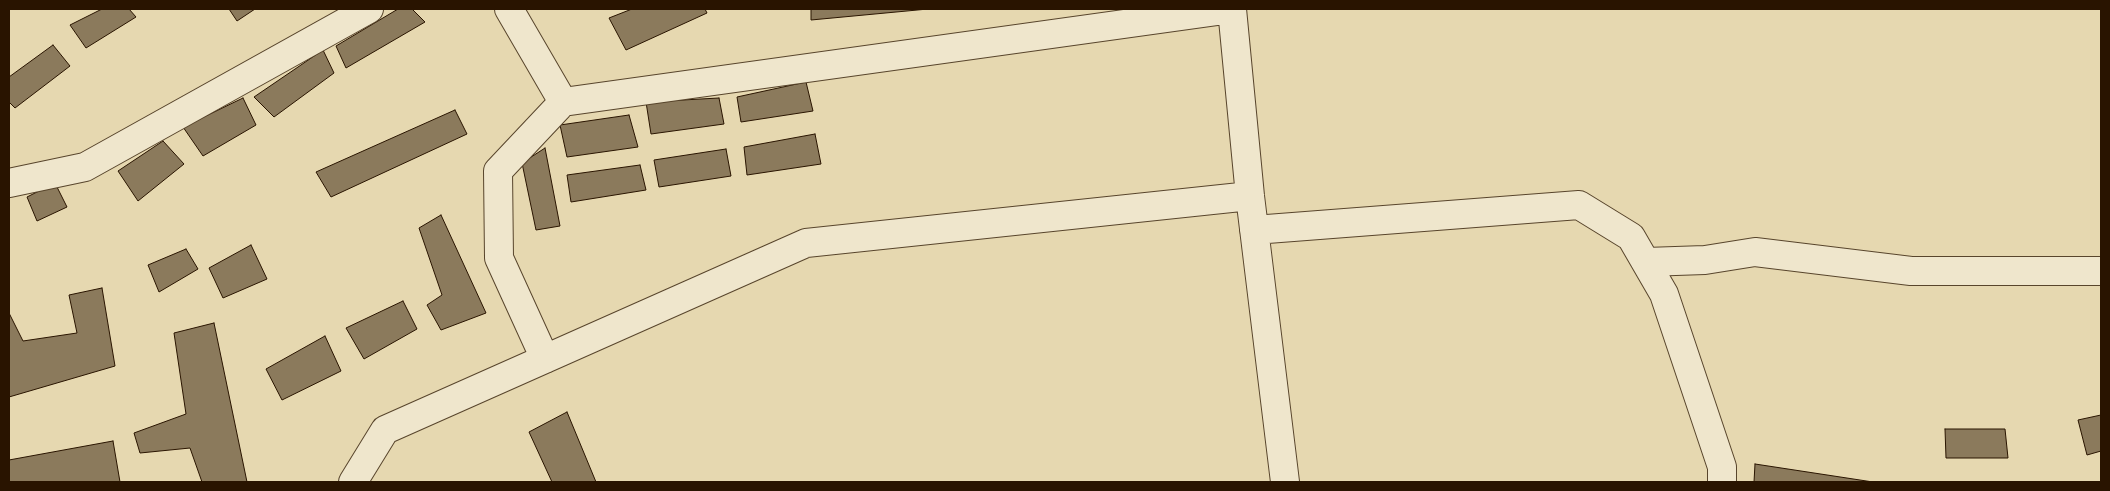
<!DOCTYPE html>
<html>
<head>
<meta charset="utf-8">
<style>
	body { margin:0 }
	#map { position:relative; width:2110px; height:491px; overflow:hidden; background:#e6d8b0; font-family:"IM FELL English",serif }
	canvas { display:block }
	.frame { position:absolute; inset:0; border:10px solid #291400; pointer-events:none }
</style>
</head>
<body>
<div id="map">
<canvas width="2110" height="491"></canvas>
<div class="frame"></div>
</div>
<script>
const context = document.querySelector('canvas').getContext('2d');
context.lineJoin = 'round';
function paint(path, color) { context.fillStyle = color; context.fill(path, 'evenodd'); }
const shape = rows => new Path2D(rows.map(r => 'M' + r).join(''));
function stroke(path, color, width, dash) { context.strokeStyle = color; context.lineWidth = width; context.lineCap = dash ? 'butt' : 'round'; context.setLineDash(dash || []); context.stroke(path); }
const building = shape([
	[102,9,129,9,136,17,86,48,70,25,102,9],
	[229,9,255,9,237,21,229,9],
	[398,9,412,9,425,22,346,68,336,46,398,9],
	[632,9,705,9,707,13,626,50,609,18,632,9],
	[811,9,928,9,811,20,811,9],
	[53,45,70,66,15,108,9,102,9,77,53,45],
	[323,50,334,73,274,117,254,97,323,50],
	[806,82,813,111,741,122,737,97,806,82],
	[243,98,256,125,203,156,183,127,243,98],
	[719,98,724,124,651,134,646,102,719,98],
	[455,110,467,134,331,197,316,172,455,110],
	[629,115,638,147,567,157,560,125,629,115],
	[815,134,821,164,747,175,744,147,815,134],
	[163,141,184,164,138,201,118,171,163,141],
	[545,148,560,226,536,230,522,163,545,148],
	[726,149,731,176,659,187,654,160,726,149],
	[640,165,646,190,571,202,567,175,640,165],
	[55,183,67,207,37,221,27,197,55,183],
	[441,215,486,313,441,330,427,305,442,295,419,228,441,215],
	[251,245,267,279,223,298,209,268,251,245],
	[186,249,198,269,159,292,148,265,186,249],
	[102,288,115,366,9,397,9,313,23,341,77,333,69,295,102,288],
	[403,301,417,329,364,359,346,328,403,301],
	[214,323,247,482,202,482,190,448,140,453,134,433,186,414,174,333,214,323],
	[325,336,341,371,282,400,266,369,325,336],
	[567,412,596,482,552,482,529,432,567,412],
	[2101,415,2101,451,2087,455,2078,420,2101,415],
	[1945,429,2005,429,2008,458,1946,458,1945,429],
	[113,441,120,482,9,482,9,460,113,441],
	[1755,464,1873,482,1754,482,1755,464]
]);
paint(building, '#8b7a5c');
stroke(building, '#291400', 1);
const minor = shape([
	[509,9,563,102,1232,9],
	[1232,9,1250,196,1285,482],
	[9,183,85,167,369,9],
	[1254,230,1579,205,1631,237,1664,294,1722,467,1722,482],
	[1646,262,1705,260,1755,252,1911,271,2101,271],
	[545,359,499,258,498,171,563,102],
	[353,482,385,430,806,243,1250,196]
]);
stroke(minor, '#58452c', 30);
stroke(minor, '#efe6cc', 28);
</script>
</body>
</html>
